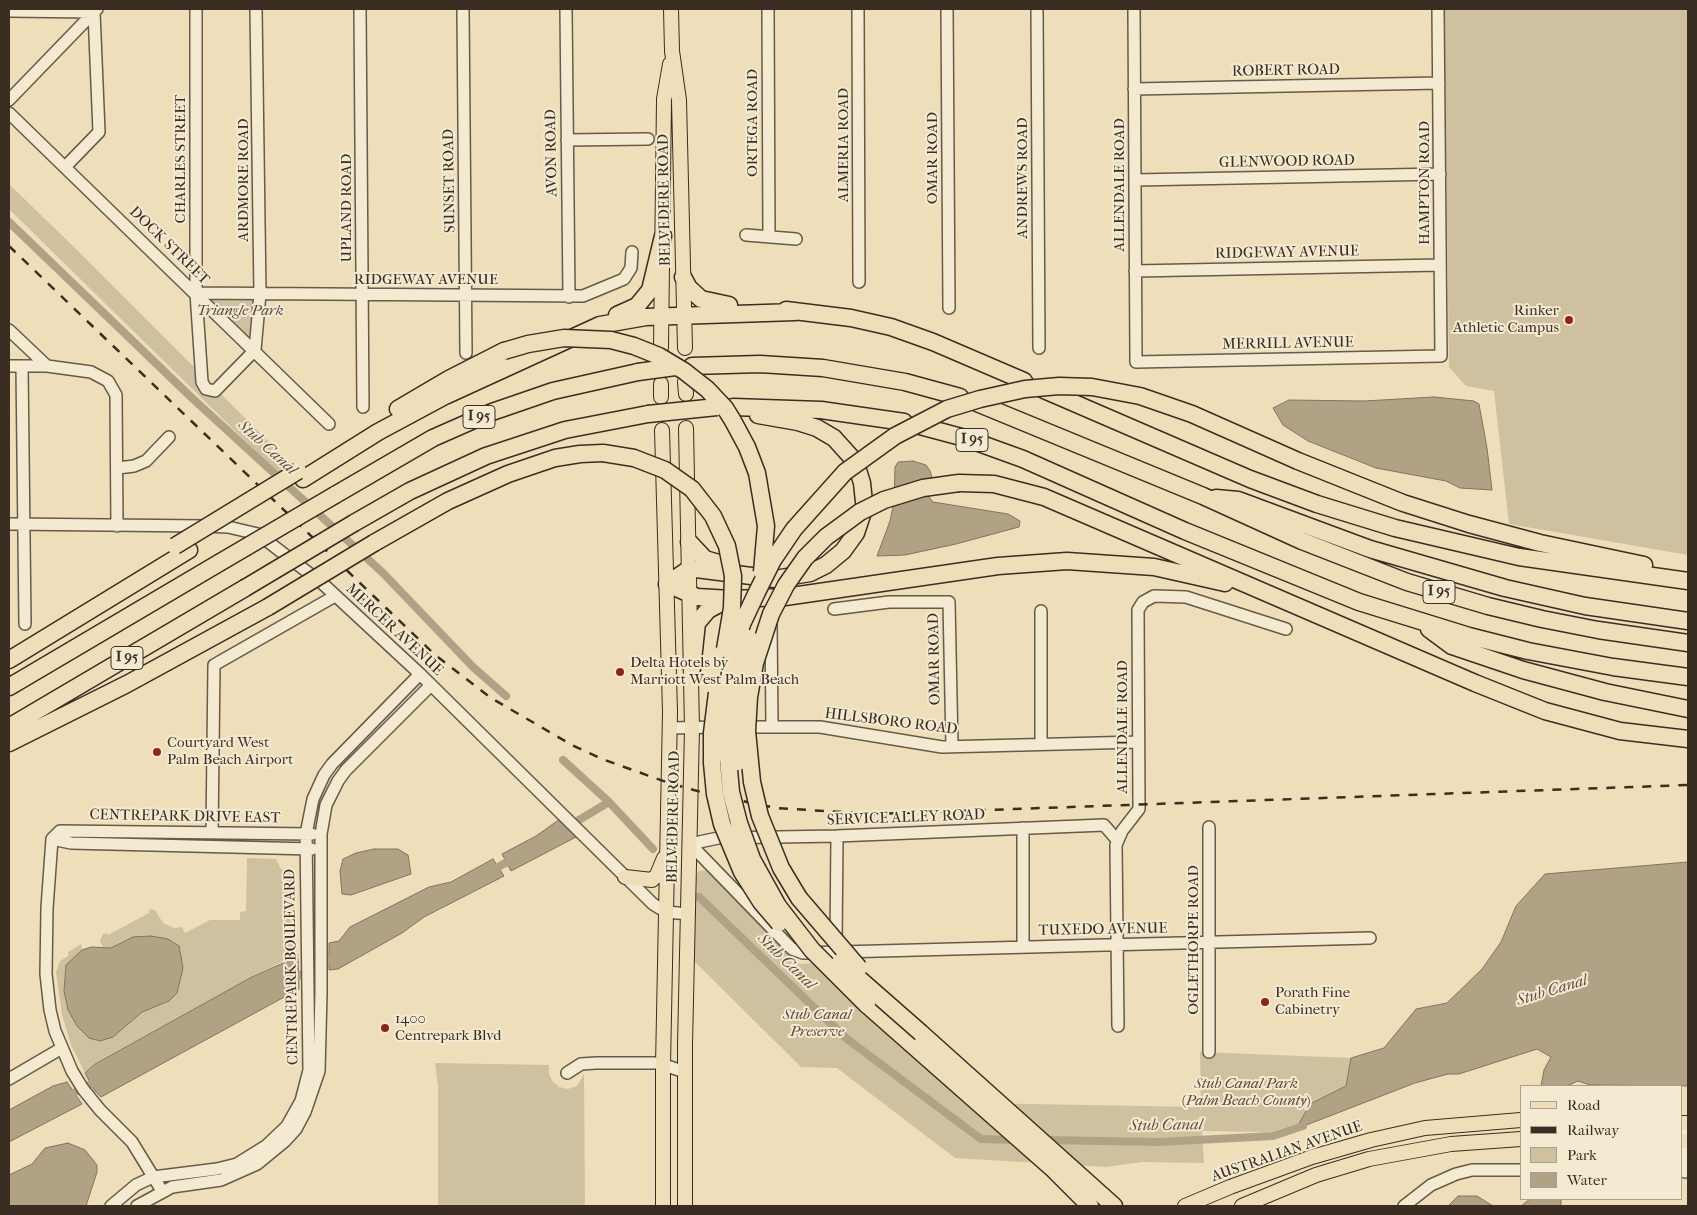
<!DOCTYPE html>
<html>
<head>
<meta charset="utf-8">
<style>
	body { margin:0 }
	#map { position:relative; width:1697px; height:1215px; overflow:hidden; background:#eedfba; font-family:"IM FELL French Canon",serif }
	canvas { display:block }
	.frame { position:absolute; inset:0; border:10px solid #3a2d22; pointer-events:none }
	.legend { position:absolute; left:1520px; top:1085px; width:162px; height:115px; box-sizing:border-box; background:#f4ead2; border:1px solid #aa9e8c; margin:0; padding:6px 9px; list-style:none; font-size:15px; color:#3a2d22 }
	.legend li { display:flex; align-items:center; gap:10px; height:25px }
	.legend b { width:25px; border:1px solid #aa9e8c }
</style>
</head>
<body>
<div id="map">
<canvas width="1697" height="1215"></canvas>
<div class="frame"></div>
<ul class="legend">
<li><b style="height:6px;background:#eedfba"></b>Road</li>
<li><b style="height:6px;background:#3a2d22"></b>Railway</li>
<li><b style="height:14px;background:#cfc1a0"></b>Park</li>
<li><b style="height:14px;background:#b1a286"></b>Water</li>
</ul>
</div>
<script>
const context = document.querySelector('canvas').getContext('2d');
context.lineJoin = 'round';
function paint(path, color) { context.fillStyle = color; context.fill(path, 'evenodd'); }
const shape = rows => new Path2D(rows.map(r => 'M' + r).join(''));
function stroke(path, color, width, dash) { context.strokeStyle = color; context.lineWidth = width; context.lineCap = dash ? 'butt' : 'round'; context.setLineDash(dash || []); context.stroke(path); }
function drawText(font, color, halo, rows, align = 'center') {
  context.font = font + ' "IM FELL French Canon",serif'; context.lineWidth = 4; context.setLineDash([]); context.textBaseline = 'middle'; context.strokeStyle = halo; context.fillStyle = color; for (const [text, x, y, turn = 0] of rows) {
    context.save(); context.translate(x, y); context.rotate((+turn || 0) * Math.PI / 180); context.textAlign = isNaN(turn) ? turn : align; if (halo) context.strokeText(text, 0, 0); context.fillText(text, 0, 0); context.restore();
  }
}
paint(shape([
	[1444,9,1688,9,1688,555,1509,524,1494,391,1466,386,1449,367],
	[9,184,78,251,293,466,280,475,9,209],
	[196,293,260,294,255,350],
	[247,858,276,859,281,869,295,874,295,941,292,953,299,954,298,959,283,961,252,977,95,1063,85,1073,71,1045,62,1015,56,972,60,961,68,956,68,952,81,944,82,950,66,966,64,991,113,1037,142,1012,169,1001,177,993,133,937,111,948,103,947,100,941,103,934,107,933,108,935,149,913,148,911,151,909,155,910,163,923,174,928,182,927,185,933,210,920,240,920,240,912,246,911],
	[707,870,792,958,801,964,813,963,971,1103,1200,1107,1201,1111,1200,1052,1351,1058,1346,1086,1310,1104,1300,1123,1271,1132,1202,1131,1204,1163,1142,1162,1106,1167,955,1158,837,1068,801,1067,694,961,696,875,699,871],
	[435,1063,549,1065,549,1074,553,1082,559,1087,568,1089,577,1086,584,1074,585,1206,438,1206,438,1087]
]), '#cfc1a0');
const water = shape([
	[1434,397,1474,401,1479,404,1487,448,1492,490,1460,488,1446,481,1376,468,1308,441,1283,425,1273,408,1289,400,1364,401,1434,397],
	[913,461,926,465,930,471,933,480,929,497,933,502,1008,514,1020,521,1019,527,956,544,905,555,877,556,890,521,894,502,895,467,898,462,913,461],
	[560,819,578,836,511,871,502,854,536,836,560,819],
	[374,849,398,849,408,855,411,874,351,895,342,894,340,871,343,859,356,853,374,849],
	[493,859,504,876,424,917,402,933,338,969,329,970,329,943,339,941,350,927,429,887,451,882,493,859],
	[1688,862,1688,1086,1590,1085,1578,1081,1567,1086,1541,1086,1544,1070,1551,1057,1537,1049,1459,1074,1448,1074,1415,1083,1296,1129,1310,1104,1346,1086,1351,1058,1384,1048,1416,1009,1447,1003,1482,969,1501,942,1516,906,1545,874,1688,862],
	[151,936,168,939,179,946,183,968,177,993,169,1001,142,1012,113,1037,100,1041,89,1038,77,1026,68,1010,64,991,66,965,82,950,91,947,111,948,133,937,151,936],
	[292,959,298,959,299,989,101,1097,94,1090,85,1073,95,1064,252,977,292,959],
	[67,1082,82,1104,9,1142,9,1110,53,1086,67,1082],
	[68,1143,85,1150,97,1165,97,1172,86,1206,9,1206,9,1175,32,1164,45,1148,68,1143],
	[1458,1196,1477,1196,1493,1206,1448,1206,1458,1196],
	[1530,1199,1561,1199,1561,1206,1521,1206,1530,1199]
]);
paint(water, '#b1a286');
stroke(water, '#81735e', 1);
stroke(shape([
	[9,222,192,398,383,573,473,667,506,696],
	[563,760,609,802,653,849],
	[569,826,609,802],
	[491,871,516,857],
	[699,897,847,1039,981,1139,1015,1140],
	[291,980,338,955],
	[65,1097,99,1080],
	[1044,1140,1159,1142,1273,1136,1303,1126]
]), '#b1a286', 8);
const minor = shape([
	[196,9,196,293,202,382,206,389,215,391,255,350,260,294,256,9],
	[360,9,363,407],
	[463,9,466,353],
	[566,9,569,297],
	[768,9,769,237],
	[858,9,859,282],
	[947,9,949,308],
	[1037,9,1039,348],
	[1134,9,1136,362,1441,356,1438,9],
	[9,11,94,12,99,132,65,167],
	[1134,89,1439,83],
	[9,100,97,9],
	[9,113,329,424],
	[567,140,648,139],
	[1135,180,1440,174],
	[746,235,796,239],
	[1135,271,1440,265],
	[196,293,583,296,624,279,631,268,632,252],
	[9,330,47,366],
	[9,366,47,366,91,372,108,381,116,395,117,526],
	[22,366,25,624],
	[118,468,134,466,146,461,169,437],
	[9,524,205,526,228,527,258,534,323,584,420,674,653,904,666,912,689,914],
	[834,609,889,602,949,602,952,746],
	[1041,611,1041,744],
	[771,624,772,726],
	[742,727,820,727,942,747,1138,742],
	[670,728,718,727],
	[212,833,214,665,335,596],
	[52,839,71,843,312,849],
	[1117,840,1104,825,837,836,718,838,690,844,792,949,803,953,1370,938],
	[836,944,837,836],
	[1023,947,1023,828],
	[1118,1026,1116,845,1122,831,1139,809,1139,804,1138,610,1143,602,1154,596,1186,597,1286,629],
	[1209,1052,1209,827],
	[567,1073,581,1064,596,1063,658,1063,685,1072],
	[9,1079,62,1048],
	[1684,1123,1685,1172],
	[162,1191,132,1142,100,1110,83,1089,72,1071,55,1031,50,1010,46,974,47,908,52,839,60,831,312,834],
	[111,1206,136,1185,153,1177,217,1169,237,1164,266,1146,287,1126,301,1101,309,1070,306,834,313,799,324,775,332,764,420,674],
	[137,1206,172,1187,221,1180,257,1164,285,1141,296,1129,305,1112,319,1071,321,993,321,834,326,805,338,781,346,770,431,685],
	[1404,1206,1431,1185,1456,1174,1472,1170,1521,1170]
]);
const major = shape([
	[671,9,672,51,679,100,685,348],
	[661,348,664,99,670,64],
	[685,382,686,394],
	[661,384,661,397],
	[662,430,670,712,663,1065,663,1206],
	[625,877,652,880,657,875,664,858],
	[1681,1123,1688,1123],
	[1681,1141,1688,1141],
	[685,1206,685,1045,692,728,686,428],
	[1185,1206,1230,1187,1312,1157,1371,1140,1425,1128,1521,1120],
	[1242,1206,1316,1175,1369,1159,1451,1144,1521,1139]
]);
const highway = shape([
	[683,277,689,288,701,299,729,305],
	[786,310,851,318,891,327,933,342,1024,381],
	[617,315,637,306,650,290,663,236],
	[692,366,760,364,823,368,905,382,960,397],
	[1044,390,1250,479,1317,504,1395,528,1519,557,1688,581],
	[977,403,1203,496,1302,541,1407,582,1488,606,1542,619,1598,630,1688,643],
	[733,407,821,410,904,422],
	[398,409,449,379,504,351],
	[758,415,798,422,817,428,834,438,852,458],
	[920,426,965,438,1023,459,1185,531,1359,602,1469,636,1528,651,1613,667,1688,677],
	[1298,461,1403,503,1469,524,1540,543,1644,565],
	[857,467,862,483,864,502],
	[303,479,378,432,445,396,600,325,646,317,795,312],
	[959,483,994,484,1044,497,1475,683,1545,711,1620,731,1688,739],
	[335,495,433,438,492,412,553,391,638,372],
	[1216,498,1238,500,1370,549,1505,588,1585,606,1688,621],
	[354,523,410,491,486,456,565,430,648,414],
	[689,542,705,559,725,565],
	[374,543,448,501,508,474,555,458,580,454,603,453],
	[667,584,697,597,731,599,785,597,998,566,1067,561,1154,567,1225,583],
	[667,584,686,571,696,569,775,579,810,573,826,565,843,551,856,533,862,515],
	[1429,629,1452,646,1523,670,1605,692,1688,709],
	[9,660,189,550],
	[692,669,697,623,708,610,727,600],
	[9,687,219,563],
	[9,727,245,588],
	[9,743,127,684,268,607],
	[867,1005,1054,1170,1090,1206],
	[921,1033,1114,1206]
]);
stroke(minor, '#675a48', 14);
stroke(major, '#3a2d22', 16);
stroke(highway, '#3a2d22', 19);
stroke(minor, '#f4ead2', 11);
stroke(major, '#eedfba', 14);
stroke(highway, '#eedfba', 16);
stroke(shape([
	[9,246,434,654,491,698,572,745,602,759,669,783,708,794,776,808,874,814,1688,785]
]), '#3a2d22', 2.5, [9, 9]);
const highwayBridge = shape([
	[504,351,528,344,564,338,611,340,634,346,659,356,684,371,707,389,725,408,733,421,747,447,757,473,766,526,762,572],
	[638,372,675,367],
	[648,414,717,407],
	[603,453,634,458,665,470,692,489,713,516,727,546,733,576,732,608,725,649],
	[175,546,298,471],
	[219,563,335,495],
	[245,588,354,523],
	[268,607,374,543],
	[717,693,712,733,712,763,715,794,722,824,742,872,761,902,779,923],
	[738,762,738,700,749,638],
	[840,962,921,1033],
	[859,968,799,898,781,868,760,816,752,782,747,731,749,697,755,663,771,614,786,585,805,558,826,537,860,512,884,500,923,488,959,483],
	[867,1005,812,950,778,906,752,859,739,823,731,792,725,725,727,692,732,660,742,624,757,592,773,560,794,529,845,472,895,436,947,409,980,399,1025,389,1059,386,1092,387,1140,396,1192,414,1298,461]
]);
stroke(highwayBridge, '#3a2d22', 19, []);
stroke(highwayBridge, '#eedfba', 16);
for (const [x, y, r, color] of [
	[1569,320,5,"#8f2418"],
	[620,672,5,"#8f2418"],
	[157,752,5,"#8f2418"],
	[1265,1002,5,"#8f2418"],
	[385,1028,5,"#8f2418"]
]) { const dot = new Path2D(); dot.arc(x, y, r, 0, 2 * Math.PI); context.fillStyle = color; context.fill(dot); stroke(dot, '#f4ead2', 2); }
for (const [x, y, w] of [
	[479,417,32],
	[972,440,32],
	[1439,592,32],
	[127,658,32]
]) { const box = new Path2D(); box.roundRect(x - w / 2, y - 11.5, w, 23, 4); context.fillStyle = '#f4ead2'; context.fill(box); stroke(box, '#3a2d22', 1); }
drawText('bold 14px', '#3a2d22', null, [
	["I 95",479,417],
	["I 95",972,440],
	["I 95",1439,592],
	["I 95",127,658]
]);
drawText('15px', '#3a2d22', '#f4ead2', [
	["ROBERT ROAD",1286,71,-1],
	["ORTEGA ROAD",753,123,-90],
	["ALMERIA ROAD",844,145,-90],
	["AVON ROAD",552,153,-91],
	["OMAR ROAD",933,158,-90],
	["CHARLES STREET",181,159,-90],
	["GLENWOOD ROAD",1287,162,-1],
	["ANDREWS ROAD",1023,178,-90],
	["ARDMORE ROAD",244,180,-90],
	["SUNSET ROAD",450,181,-91],
	["HAMPTON ROAD",1425,183,-90],
	["ALLENDALE ROAD",1120,185,-90],
	["BELVEDERE ROAD",665,200,-91],
	["UPLAND ROAD",347,208,-90],
	["DOCK STREET",169,246,44],
	["RIDGEWAY AVENUE",1287,253,-1],
	["RIDGEWAY AVENUE",426,280],
	["MERRILL AVENUE",1288,344,-1],
	["MERCER AVENUE",394,630,43],
	["OMAR ROAD",935,659,-91],
	["HILLSBORO ROAD",891,722,7],
	["ALLENDALE ROAD",1123,727,-90],
	["CENTREPARK DRIVE EAST",185,817,1],
	["BELVEDERE ROAD",674,817,-89],
	["SERVICE ALLEY ROAD",906,818,-2],
	["TUXEDO AVENUE",1103,930,-1],
	["OGLETHORPE ROAD",1194,940,-90],
	["CENTREPARK BOULEVARD",292,967,-91],
	["AUSTRALIAN AVENUE",1287,1152,-19]
]);
drawText('italic 15px', '#584b3b', '#f4ead2', [
	["Triangle Park",240,311],
	["Stub Canal",817,1015],
	["Preserve",817,1032],
	["Stub Canal Park",1246,1084],
	["(Palm Beach County)",1246,1101]
]);
drawText('15px', '#3a2d22', '#f4ead2', [
	["Rinker",1559,311,"right"],
	["Athletic Campus",1559,328,"right"],
	["Delta Hotels by",630,663],
	["Marriott West Palm Beach",630,680],
	["Courtyard West",167,743],
	["Palm Beach Airport",167,760],
	["Porath Fine",1275,993],
	["Cabinetry",1275,1010],
	["1400",395,1019],
	["Centrepark Blvd",395,1036]
], 'left');
drawText('italic 16px', '#5e5040', '#f4ead2', [
	["Stub Canal",267,448,42],
	["Stub Canal",786,962,44],
	["Stub Canal",1552,991,-17],
	["Stub Canal",1166,1126,-1]
]);
</script>
</body>
</html>
